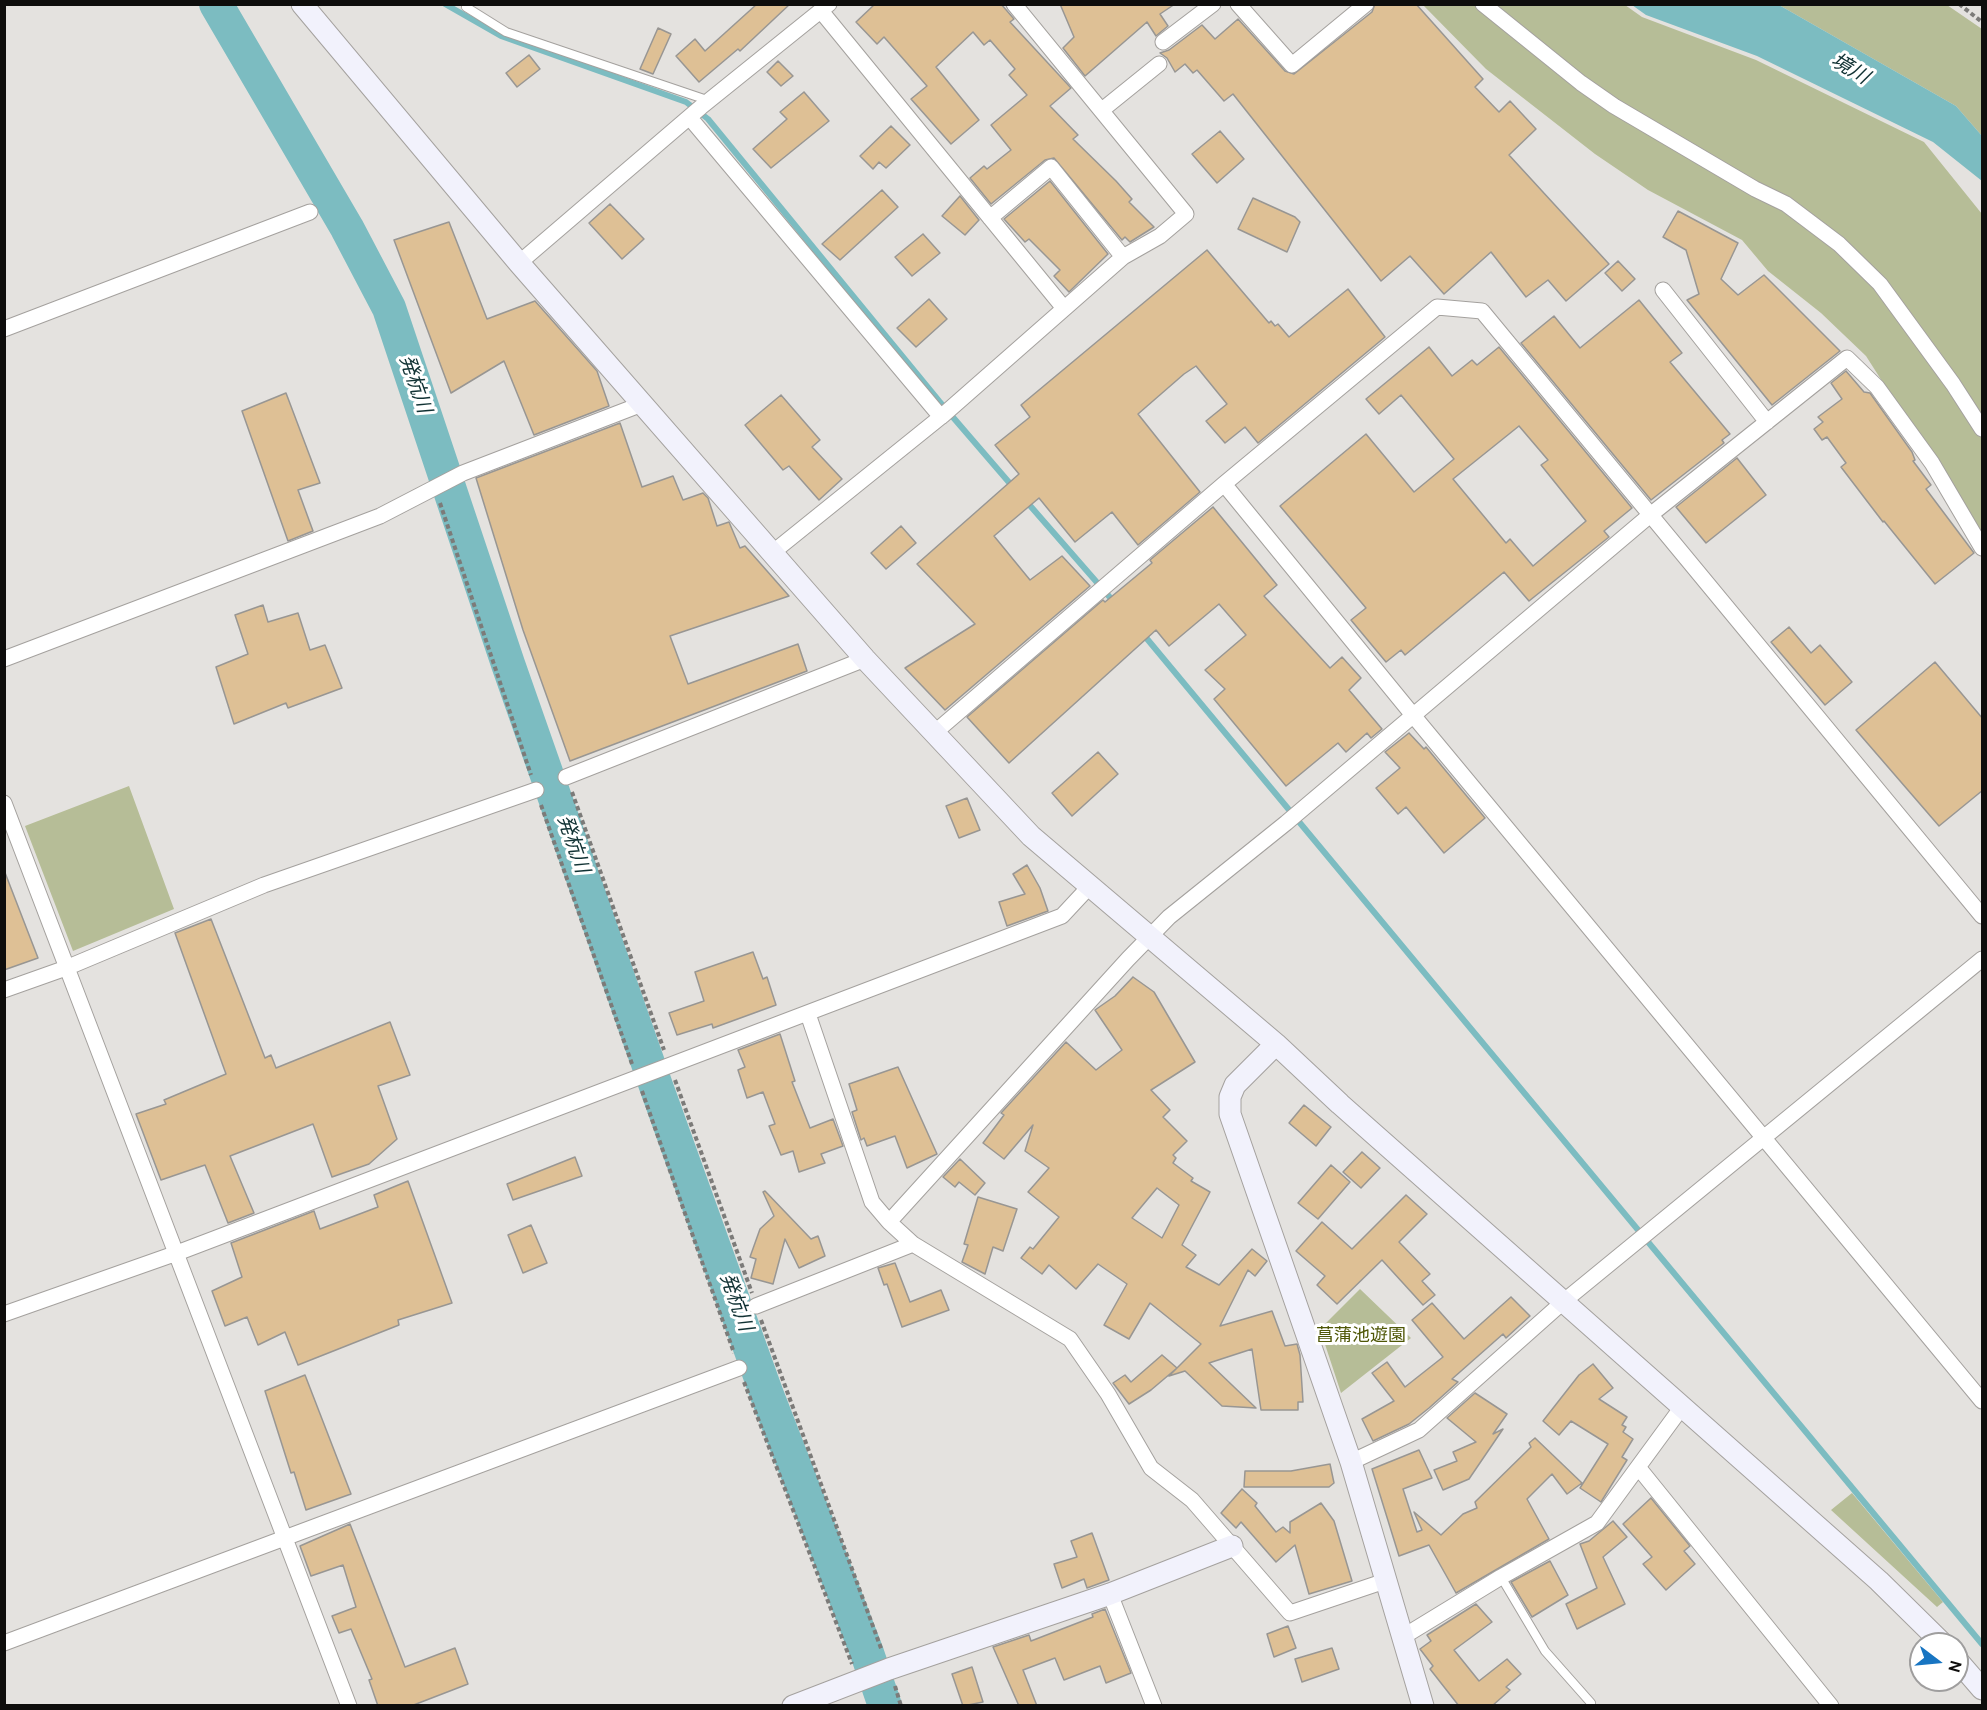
<!DOCTYPE html>
<html>
<head>
<meta charset="utf-8">
<style>
	body { margin:0 }
	#map { position:relative; width:1987px; height:1710px; overflow:hidden; background:#e4e2df; font-family:Cabin,sans-serif }
	canvas { display:block }
	.frame { position:absolute; inset:0; border:6px solid #0e0d0c; pointer-events:none }
	.north { position:absolute; left:1909px; top:1632px; width:60px; height:60px; box-sizing:border-box; background:#fff; border:2px solid #9f9e9e; border-radius:50%; rotate:106deg; font-size:16px; font-weight:700; line-height:24px; text-align:center; color:#0e0d0c }
	.north::after { content:''; display:block; margin:auto; width:21px; height:27px; background:#1875c2; clip-path:polygon(50% 0,100% 100%,50% 72%,0 100%) }
</style>
</head>
<body>
<div id="map">
<canvas width="1987" height="1710"></canvas>
<div class="frame"></div>
<div class="north">N</div>
</div>
<script>
const context = document.querySelector('canvas').getContext('2d');
context.lineJoin = 'round';
function paint(path, color) { context.fillStyle = color; context.fill(path, 'evenodd'); }
const shape = rows => new Path2D(rows.map(r => 'M' + r).join(''));
function stroke(path, color, width, dash) { context.strokeStyle = color; context.lineWidth = width; context.lineCap = dash ? 'butt' : 'round'; context.setLineDash(dash || []); context.stroke(path); }
function drawText(font, color, halo, rows, align = 'center') {
  context.font = font + ' Cabin,"Noto Sans JP",sans-serif'; context.lineWidth = 6; context.setLineDash([]); context.textBaseline = 'middle'; context.strokeStyle = halo; context.fillStyle = color; for (const [text, x, y, turn = 0] of rows) {
    context.save(); context.translate(x, y); context.rotate((+turn || 0) * Math.PI / 180); context.textAlign = isNaN(turn) ? turn : align; if (halo) context.strokeText(text, 0, 0); context.fillText(text, 0, 0); context.restore();
  }
}
paint(shape([
	[1423,5,1625,5,1642,17,1756,60,1924,142,1982,214,1982,538,1866,356,1821,313,1768,271,1742,240,1648,190,1595,154,1486,69],
	[1779,5,1947,5,1982,29,1982,136,1956,106],
	[129,786,174,909,73,951,25,826],
	[1360,1289,1411,1338,1341,1393,1320,1329],
	[1852,1493,1943,1602,1937,1607,1831,1510]
]), '#b6bd97');
paint(shape([
	[1632,5,1779,5,1956,106,1982,136,1982,181,1933,142,1757,56,1646,15]
]), '#7cbcc1');
stroke(shape([
	[445,4,501,36,686,102,708,119,939,401,1013,487],
	[1026,501,1114,602],
	[1143,634,1982,1644]
]), '#7cbcc1', 6);
stroke(shape([
	[216,4,347,228,389,308,508,664,656,1086,767,1395,867,1653,885,1706]
]), '#7cbcc1', 34);
const building = shape([
	[757,4,790,4,740,51,738,49,699,82,676,56,695,39,705,51,757,4],
	[875,4,1001,4,1014,19,1010,22,1071,88,1050,106,1078,135,1073,139,1116,181,1132,199,1129,202,1154,227,1130,242,1125,237,1122,240,1054,158,1045,160,991,204,970,178,984,166,987,169,1011,150,991,125,1027,95,1009,75,1015,69,990,40,984,45,973,32,936,67,979,120,951,144,911,99,927,86,884,37,877,44,856,22,875,4],
	[1060,4,1175,4,1160,14,1168,26,1156,36,1147,22,1085,76,1063,48,1074,37,1060,4],
	[1375,4,1416,4,1483,79,1475,87,1499,112,1510,101,1536,129,1509,155,1609,264,1566,301,1548,280,1526,297,1491,252,1444,294,1410,256,1381,281,1233,94,1224,101,1197,70,1193,73,1185,64,1175,72,1167,58,1160,53,1169,50,1202,25,1215,39,1238,19,1285,71,1294,74,1372,12,1375,4],
	[658,28,671,34,653,74,640,69,658,28],
	[529,55,540,69,517,87,506,73,529,55],
	[778,61,793,76,781,86,767,72,778,61],
	[804,92,829,121,771,168,753,149,787,119,780,112,804,92],
	[891,126,910,145,886,168,879,162,873,169,860,156,891,126],
	[1220,131,1244,159,1217,183,1192,154,1220,131],
	[1050,181,1108,254,1069,292,1054,276,1060,270,1029,239,1025,242,1004,219,1050,181],
	[882,190,898,207,840,260,822,244,882,190],
	[960,196,979,220,965,235,942,216,960,196],
	[1253,198,1295,217,1300,222,1287,252,1238,229,1253,198],
	[610,204,644,239,622,259,589,223,610,204],
	[1678,211,1738,243,1721,279,1738,295,1764,275,1840,351,1772,405,1687,300,1699,294,1686,250,1663,237,1678,211],
	[449,222,487,319,535,301,597,371,609,406,534,435,504,361,451,393,394,240,449,222],
	[923,234,940,253,912,276,895,257,923,234],
	[1207,250,1269,323,1271,321,1275,326,1278,324,1289,337,1348,289,1385,337,1258,443,1245,427,1225,443,1206,421,1227,404,1196,366,1184,374,1138,414,1200,492,1138,545,1112,512,1075,542,1039,498,994,536,1030,580,1062,556,1090,586,945,710,905,668,975,624,917,564,1019,474,995,445,1030,417,1021,405,1207,250],
	[1618,261,1635,279,1622,291,1605,273,1618,261],
	[929,299,947,319,916,347,897,328,929,299],
	[1639,300,1682,353,1670,362,1730,434,1722,440,1724,443,1651,500,1521,343,1554,316,1580,348,1639,300],
	[1429,347,1452,376,1472,360,1477,365,1499,347,1632,508,1604,531,1609,537,1529,601,1504,572,1405,655,1401,650,1386,662,1351,620,1366,608,1280,506,1366,434,1414,492,1454,459,1401,395,1379,414,1366,399,1429,347],
	[1519,426,1548,460,1541,465,1586,521,1533,566,1510,539,1506,543,1453,479,1519,426],
	[1846,371,1864,392,1870,393,1912,452,1915,460,1913,461,1931,485,1926,489,1974,553,1935,584,1884,521,1883,522,1841,467,1846,463,1827,437,1822,440,1814,429,1823,422,1818,417,1842,399,1831,383,1846,371],
	[286,393,320,483,298,490,313,531,288,541,242,411,286,393],
	[781,395,820,440,812,447,842,479,819,500,789,466,783,470,745,425,781,395],
	[620,423,642,487,673,476,683,500,703,493,708,498,717,526,729,522,740,548,745,546,789,596,670,636,688,684,798,644,807,671,570,761,523,630,476,478,620,423],
	[1737,458,1766,495,1706,543,1676,507,1737,458],
	[1213,507,1277,585,1264,596,1330,668,1342,657,1361,678,1349,690,1382,729,1371,738,1367,733,1346,752,1338,743,1286,786,1214,699,1225,689,1205,670,1246,635,1219,604,1169,646,1156,630,1009,763,967,717,1103,600,1105,602,1152,563,1150,560,1213,507],
	[901,526,916,543,886,569,871,553,901,526],
	[263,605,268,622,298,613,310,650,325,645,342,688,288,708,286,703,234,724,216,667,248,654,235,615,263,605],
	[1789,627,1811,653,1820,645,1852,682,1825,705,1771,642,1789,627],
	[1935,662,1983,719,1983,790,1939,826,1856,730,1935,662],
	[1409,733,1424,749,1426,747,1485,818,1444,853,1406,807,1398,814,1376,788,1400,768,1385,752,1409,733],
	[1098,752,1118,774,1072,816,1052,793,1098,752],
	[967,798,980,830,959,838,946,806,967,798],
	[1027,865,1040,888,1048,911,1007,926,999,902,1025,894,1013,874,1027,865],
	[4,870,38,958,4,970,4,870],
	[211,919,265,1058,271,1055,276,1068,390,1022,410,1075,378,1086,397,1139,369,1164,332,1177,313,1124,230,1156,254,1213,228,1223,205,1165,161,1180,136,1114,166,1104,164,1100,226,1074,175,933,211,919],
	[753,952,763,979,767,977,776,1005,713,1028,712,1024,677,1035,669,1013,704,1001,695,972,753,952],
	[1133,977,1154,992,1195,1062,1151,1090,1170,1110,1163,1117,1187,1141,1173,1155,1176,1158,1173,1163,1193,1178,1191,1181,1210,1192,1182,1245,1196,1255,1186,1267,1219,1285,1252,1249,1267,1261,1255,1276,1248,1270,1220,1326,1272,1311,1285,1346,1297,1344,1300,1355,1303,1402,1298,1402,1298,1410,1261,1410,1252,1349,1209,1363,1256,1408,1222,1406,1185,1371,1169,1376,1201,1344,1150,1303,1129,1339,1104,1325,1127,1284,1098,1264,1076,1289,1049,1265,1042,1274,1021,1258,1030,1247,1033,1249,1059,1217,1028,1192,1049,1168,1025,1151,1033,1125,1004,1159,983,1143,1004,1115,1001,1113,1066,1042,1096,1070,1122,1050,1095,1010,1115,996,1133,977],
	[1157,1188,1179,1205,1162,1238,1132,1218,1157,1188],
	[780,1034,795,1081,792,1082,810,1128,833,1119,843,1146,821,1154,825,1163,799,1172,793,1151,781,1155,769,1126,775,1124,763,1092,747,1098,738,1070,745,1067,738,1050,780,1034],
	[898,1067,937,1154,907,1168,895,1136,867,1146,864,1138,861,1140,852,1112,857,1110,849,1084,898,1067],
	[1304,1105,1331,1127,1316,1146,1289,1123,1304,1105],
	[1362,1152,1380,1168,1361,1188,1343,1172,1362,1152],
	[575,1157,582,1176,513,1200,507,1184,575,1157],
	[960,1159,985,1183,975,1195,959,1182,955,1187,943,1177,960,1159],
	[1331,1165,1350,1182,1318,1219,1298,1203,1331,1165],
	[408,1181,452,1303,398,1320,399,1325,298,1365,285,1332,258,1345,247,1317,225,1326,212,1291,242,1277,231,1243,314,1211,320,1229,378,1207,374,1195,408,1181],
	[765,1191,811,1239,818,1236,825,1256,799,1268,785,1239,773,1284,751,1278,756,1259,750,1257,760,1229,774,1216,763,1192,765,1191],
	[1406,1195,1427,1214,1399,1242,1430,1274,1422,1281,1435,1295,1423,1305,1382,1260,1337,1304,1317,1285,1325,1276,1296,1251,1322,1222,1352,1249,1406,1195],
	[978,1197,1017,1209,1003,1251,993,1247,985,1274,962,1262,968,1245,964,1244,978,1197],
	[531,1225,547,1263,523,1273,508,1235,531,1225],
	[895,1263,910,1302,941,1290,949,1310,902,1327,887,1284,884,1285,878,1268,895,1263],
	[1511,1297,1530,1316,1506,1338,1503,1334,1452,1379,1458,1382,1429,1408,1409,1424,1373,1441,1362,1419,1394,1401,1372,1373,1387,1362,1405,1387,1443,1357,1412,1320,1432,1303,1464,1339,1511,1297],
	[1162,1355,1177,1368,1151,1390,1129,1404,1113,1383,1125,1375,1131,1382,1162,1355],
	[1593,1364,1613,1388,1599,1399,1627,1417,1622,1425,1626,1427,1623,1432,1633,1439,1622,1457,1627,1460,1601,1502,1580,1488,1608,1444,1571,1421,1559,1435,1543,1421,1579,1375,1593,1364],
	[305,1375,351,1494,306,1510,294,1472,291,1473,265,1391,305,1375],
	[1475,1393,1507,1414,1493,1434,1503,1429,1469,1479,1443,1490,1434,1470,1457,1461,1453,1452,1476,1442,1447,1418,1475,1393],
	[1535,1438,1582,1483,1567,1494,1552,1474,1527,1499,1549,1539,1456,1593,1429,1545,1399,1556,1372,1469,1419,1450,1432,1478,1403,1489,1417,1532,1422,1530,1414,1512,1441,1535,1463,1514,1477,1508,1475,1502,1531,1447,1529,1443,1535,1438],
	[1330,1464,1334,1483,1329,1487,1244,1487,1245,1471,1291,1471,1330,1464],
	[1242,1489,1257,1503,1255,1506,1276,1532,1283,1527,1290,1533,1290,1522,1321,1503,1334,1521,1352,1581,1309,1594,1295,1545,1276,1562,1241,1522,1236,1528,1221,1513,1242,1489],
	[1651,1498,1690,1546,1684,1551,1695,1564,1666,1590,1643,1564,1652,1557,1623,1524,1651,1498],
	[1613,1521,1627,1537,1603,1557,1625,1604,1577,1629,1566,1604,1597,1588,1580,1544,1589,1541,1613,1521],
	[350,1524,405,1667,455,1648,468,1684,411,1706,378,1706,369,1680,372,1679,351,1629,339,1633,332,1616,356,1607,343,1565,311,1576,300,1546,350,1524],
	[1092,1533,1109,1580,1087,1588,1084,1579,1062,1588,1054,1564,1077,1557,1071,1541,1092,1533],
	[1550,1561,1568,1595,1532,1617,1511,1582,1550,1561],
	[1476,1604,1492,1622,1454,1650,1479,1681,1507,1659,1521,1674,1506,1687,1510,1690,1492,1706,1459,1706,1430,1669,1433,1666,1420,1649,1431,1641,1427,1635,1476,1604],
	[1105,1609,1131,1673,1106,1683,1100,1666,1064,1680,1055,1658,1023,1670,1037,1706,1019,1706,993,1647,1029,1635,1031,1641,1093,1617,1092,1614,1105,1609],
	[1288,1626,1296,1648,1274,1657,1267,1634,1288,1626],
	[1332,1648,1339,1669,1302,1682,1295,1659,1332,1648],
	[972,1667,983,1702,963,1706,952,1674,972,1667]
]);
paint(building, '#dec095');
stroke(building, '#989693', 1.5);
const lane = shape([
	[466,7,506,32,710,101],
	[1501,1577,1545,1651,1591,1703]
]);
const street = shape([
	[1238,4,1292,65,1366,4],
	[1483,4,1581,83,1614,106,1755,189,1786,204,1839,244,1880,284,1953,384,1982,429],
	[821,11,1063,307],
	[1163,42,1213,4],
	[1102,110,1159,64],
	[690,118,941,417],
	[990,218,1051,167,1123,257],
	[519,263,701,107,829,4],
	[1663,290,1767,422],
	[4,329,310,212],
	[1224,484,1412,714,1982,1401],
	[772,553,942,416,1123,257,1160,236,1186,214,1014,4],
	[4,659,380,516,463,473,642,404],
	[933,734,1224,484,1437,307,1482,311,1982,916],
	[566,777,865,659],
	[4,803,349,1706],
	[4,990,66,968,264,885,536,790],
	[808,1014,872,1202,889,1222],
	[756,1306,913,1244],
	[4,1314,177,1253,1062,916,1089,887],
	[1351,1462,1419,1430,1563,1302,1982,959],
	[1638,1467,1831,1706],
	[1388,1580,1290,1613,1192,1500,1151,1468,1108,1394,1070,1339,913,1244,889,1222,1128,959,1169,917,1286,823,1649,516,1847,358,1877,387,1932,463,1982,548],
	[1110,1594,1154,1706],
	[1401,1638,1501,1577,1597,1523,1682,1407],
	[4,1643,739,1368]
]);
const secondary = shape([
	[302,4,519,263,865,659,1031,836,1276,1044,1340,1104,1879,1581,1943,1644],
	[1276,1044,1235,1085,1230,1097,1230,1114,1351,1462,1423,1706],
	[1957,1660,1982,1689],
	[793,1706,889,1669,1110,1594,1232,1546]
]);
stroke(lane, '#a4a19e', 10);
stroke(street, '#a4a19e', 17);
stroke(secondary, '#a4a19e', 23);
stroke(shape([
	[1959,4,1982,22],
	[440,503,531,775],
	[572,792,664,1050],
	[541,805,632,1064],
	[675,1080,752,1293],
	[642,1091,734,1353],
	[761,1320,882,1651],
	[744,1382,852,1664],
	[895,1686,901,1706]
]), '#7c7b79', 4, [4.5, 3]);
stroke(lane, '#fff', 8);
stroke(street, '#fff', 15);
stroke(secondary, '#f2f2fc', 21);
drawText('18px', '#4f5707', '#fff', [
	["菖蒲池遊園",1361,1336]
]);
drawText('italic 20px', '#113234', '#fff', [
	["境川",1850,69,31],
	["発杭川",415,384,71],
	["発杭川",573,844,71],
	["発杭川",736,1302,70]
]);
</script>
</body>
</html>
